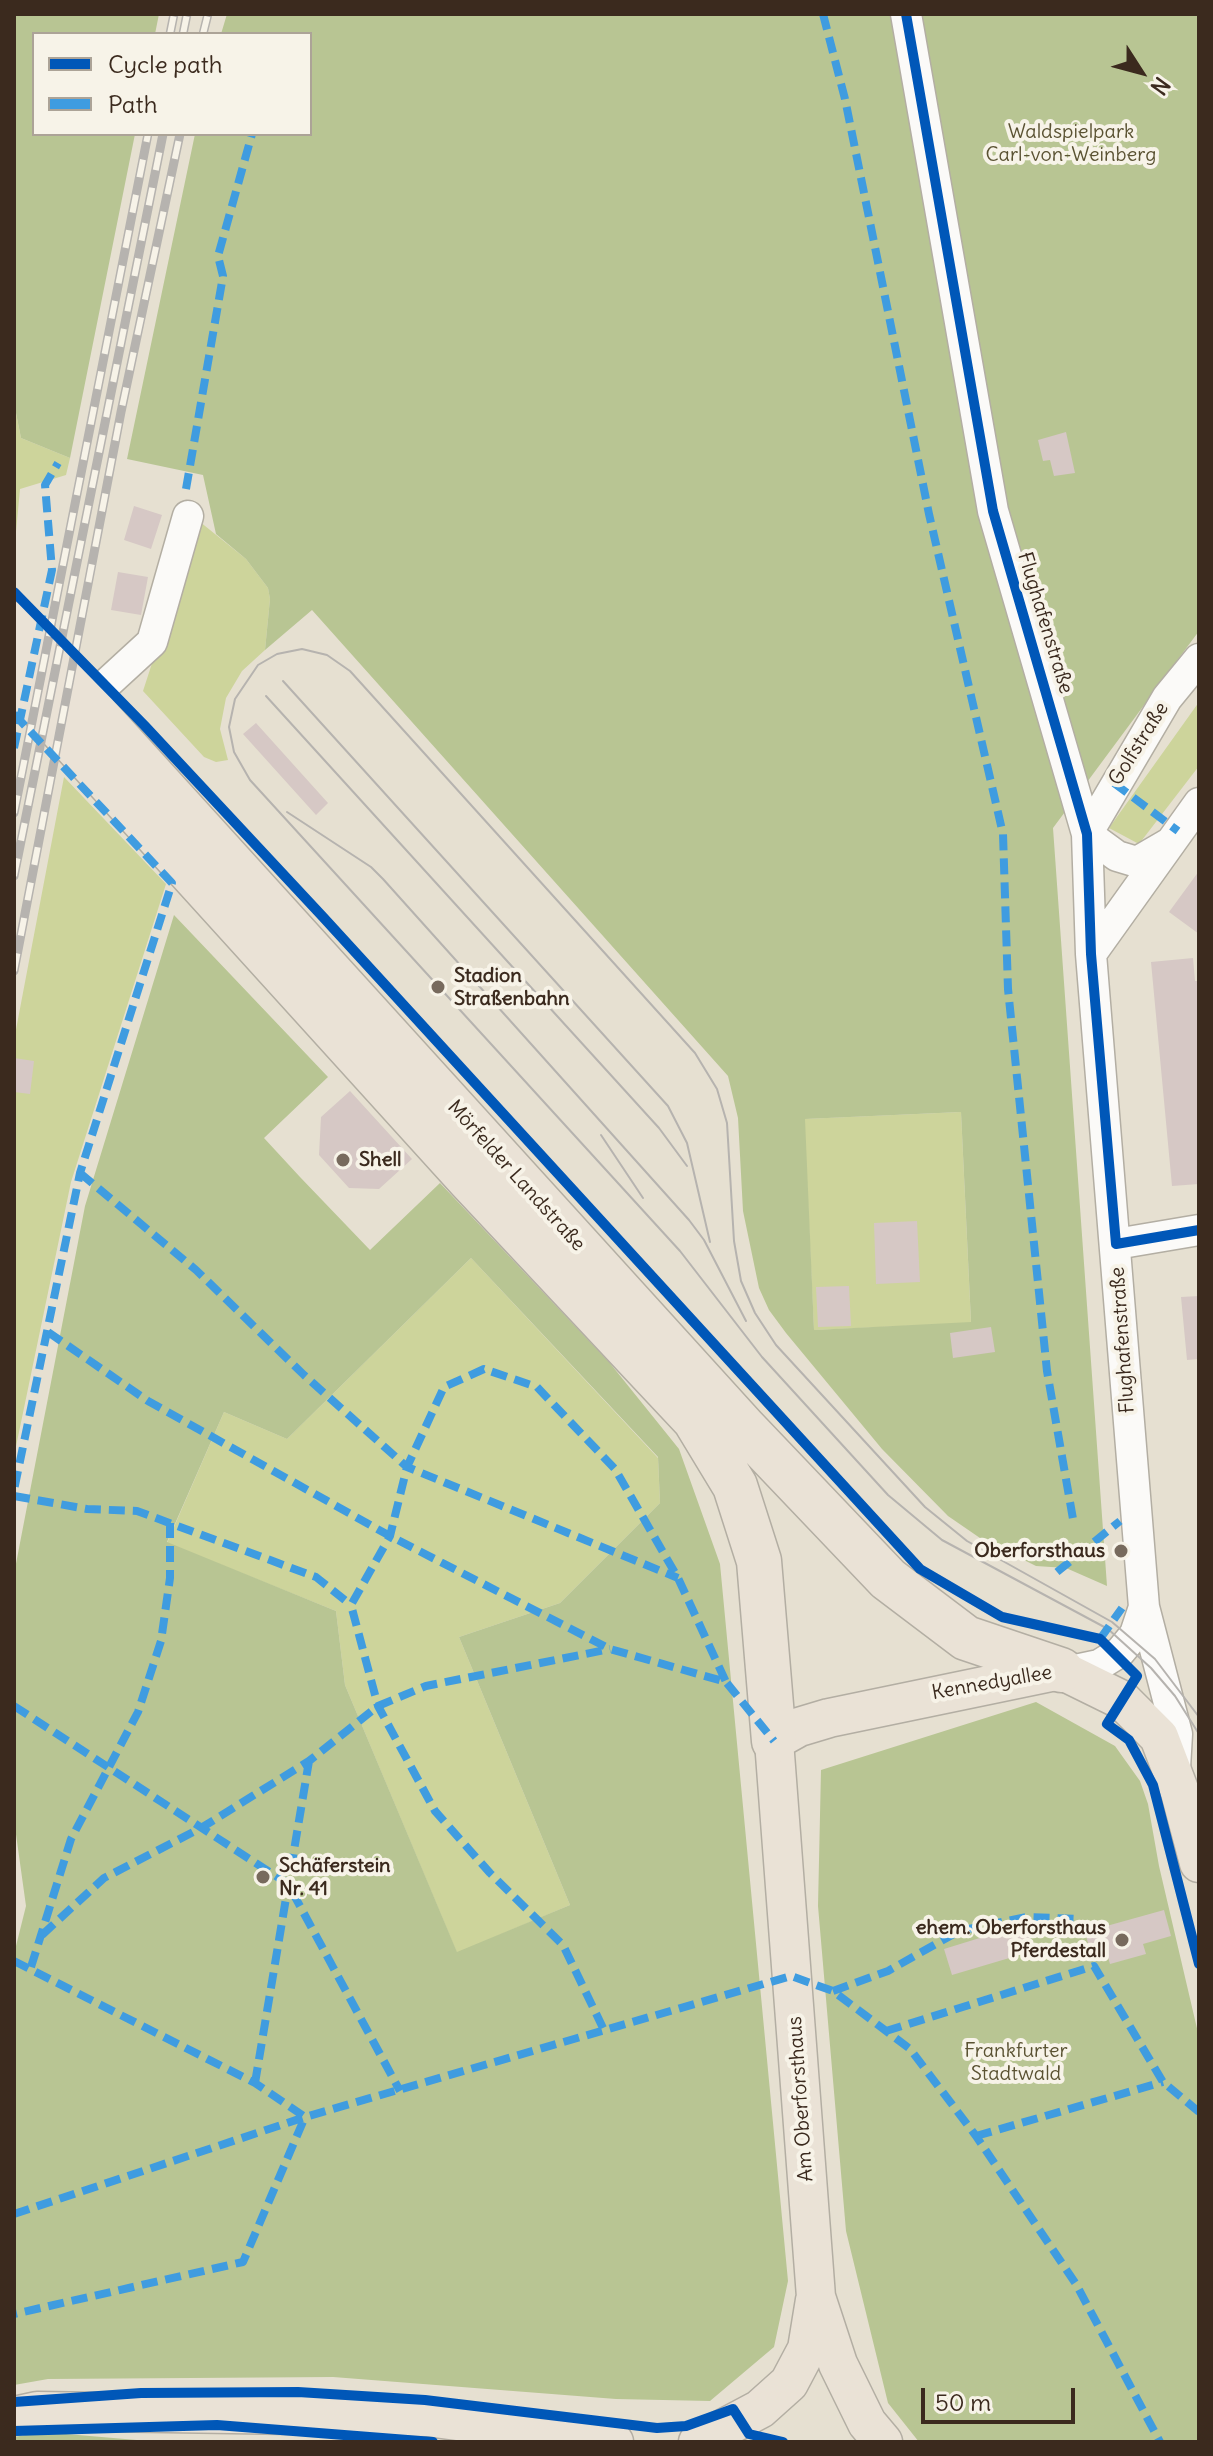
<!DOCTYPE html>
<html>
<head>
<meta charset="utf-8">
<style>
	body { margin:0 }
	#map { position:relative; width:1213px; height:2456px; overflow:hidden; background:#e6e0d1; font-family:Delius,sans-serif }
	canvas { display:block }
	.frame { position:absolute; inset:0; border:16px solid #3b2a1e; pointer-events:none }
	.legend { position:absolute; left:32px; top:32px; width:280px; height:104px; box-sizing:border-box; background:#f7f3e8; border:2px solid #aca397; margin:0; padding:10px 14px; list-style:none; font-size:24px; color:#3b2a1e }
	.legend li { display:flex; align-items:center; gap:16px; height:40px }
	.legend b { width:40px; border:2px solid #aca397 }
	.north { position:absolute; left:1101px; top:32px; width:80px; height:80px; -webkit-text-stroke:6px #f7f3e8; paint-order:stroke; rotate:126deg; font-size:22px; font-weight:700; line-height:32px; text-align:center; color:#3b2a1e }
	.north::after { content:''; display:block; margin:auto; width:28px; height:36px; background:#3b2a1e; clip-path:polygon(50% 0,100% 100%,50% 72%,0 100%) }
	.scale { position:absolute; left:921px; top:2388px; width:154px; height:36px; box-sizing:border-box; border:4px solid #3b2a1e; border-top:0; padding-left:10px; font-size:24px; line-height:28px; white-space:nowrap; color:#3b2a1e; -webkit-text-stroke:6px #f7f3e8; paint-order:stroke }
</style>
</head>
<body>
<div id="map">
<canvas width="1213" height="2456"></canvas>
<div class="frame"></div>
<ul class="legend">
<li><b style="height:10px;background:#0057b8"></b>Cycle path</li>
<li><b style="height:10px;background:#3f9ce0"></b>Path</li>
</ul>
<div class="north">N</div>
<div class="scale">50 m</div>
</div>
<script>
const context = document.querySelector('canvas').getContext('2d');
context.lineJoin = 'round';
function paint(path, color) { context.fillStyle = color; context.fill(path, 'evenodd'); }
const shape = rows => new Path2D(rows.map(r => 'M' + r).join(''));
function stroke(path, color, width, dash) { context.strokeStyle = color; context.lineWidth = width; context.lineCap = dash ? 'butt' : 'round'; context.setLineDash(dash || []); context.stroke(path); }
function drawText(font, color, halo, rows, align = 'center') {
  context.font = font + ' Delius,sans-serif'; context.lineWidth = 8; context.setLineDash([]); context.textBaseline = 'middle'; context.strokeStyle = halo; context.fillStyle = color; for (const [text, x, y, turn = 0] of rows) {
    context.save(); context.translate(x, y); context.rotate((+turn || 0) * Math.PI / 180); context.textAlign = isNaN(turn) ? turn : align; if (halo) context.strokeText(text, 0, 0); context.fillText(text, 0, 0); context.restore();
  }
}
paint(shape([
	[14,403,21,438,70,458,66,475,20,489,14,553],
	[179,505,246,559,268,588,270,599,265,650,242,671,226,698,220,729,228,760,216,762,204,757,143,691,156,651],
	[1199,702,1199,766,1139,844,1109,828],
	[64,777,166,884,71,1182,14,1456,14,1040],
	[961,1112,971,1323,814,1330,804,1119],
	[471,1258,658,1458,660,1503,560,1603,459,1637,570,1905,457,1953,345,1685,336,1611,167,1543,224,1412,287,1439]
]), '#cdd49b');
paint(shape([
	[14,14,159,14,155,34,34,34,34,134,135,134,70,458,21,438,14,403],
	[227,14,1199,14,1199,631,1053,828,1107,1586,1066,1568,1036,1566,980,1538,948,1516,882,1449,786,1333,769,1310,759,1288,743,1211,738,1118,728,1076,312,610,265,650,270,599,268,588,246,559,216,534,203,475,127,459,195,134,310,134,310,34,221,34],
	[961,1112,971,1322,814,1330,805,1119],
	[174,915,328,1077,264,1138,300,1177,370,1250,440,1183,609,1362,679,1449,720,1564,788,2281,774,2347,710,2401,616,2399,333,2377,48,2379,14,2385,14,1954,26,1906,14,1820,14,1574,85,1206],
	[471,1258,658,1457,660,1503,560,1603,459,1637,570,1905,457,1952,345,1685,336,1611,167,1542,224,1412,287,1439],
	[1036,1702,1115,1746,1140,1781,1148,1804,1159,1866,1199,2037,1199,2442,919,2442,888,2403,846,2231,818,1906,821,1770],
	[43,2432,160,2442,14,2442,14,2437]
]), '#b8c593');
paint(shape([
	[1066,432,1075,473,1054,476,1050,460,1043,461,1038,440],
	[134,506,162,515,151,549,124,540],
	[118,572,148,577,141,615,111,610],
	[256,723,328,803,316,815,243,734],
	[1199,871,1199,934,1169,912],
	[1193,958,1195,981,1199,981,1199,1184,1172,1186,1151,962],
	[14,1058,34,1061,30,1094,14,1092],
	[350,1091,412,1159,379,1189,349,1188,319,1155,321,1117],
	[917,1221,920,1282,876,1284,874,1223],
	[849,1286,851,1326,818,1327,816,1287],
	[1199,1296,1199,1359,1187,1360,1181,1297],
	[991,1327,995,1352,953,1358,950,1333],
	[1164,1910,1171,1936,1143,1944,1146,1954,1110,1964,1107,1954,1092,1958,1085,1932],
	[1025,1924,1033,1951,952,1975,944,1949]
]), '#d6c8c5');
const minor = shape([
	[906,14,993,511,1087,834,1091,954,1144,1607,1177,1734,1175,1768],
	[89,706,103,687,152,642,188,516],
	[1087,834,1167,698,1199,659],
	[1087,834,1117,856,1137,862,1168,844],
	[1091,954,1199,803],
	[1116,1244,1199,1230],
	[1066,1672,1099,1665,1120,1652,1135,1634,1144,1607]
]);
const major = shape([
	[14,2416,37,2411,427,2417,614,2442],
	[698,2442,760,2409,789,2383,807,2349,815,2300],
	[883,2442,867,2423,838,2364,816,2297,774,1741,799,1727,829,1718,1061,1670,1122,1700,1159,1737,1180,1792,1199,1863]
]);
const highway = shape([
	[14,624,745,1429,888,1579,966,1638,1061,1670],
	[14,677,469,1179,695,1420,735,1486,759,1561,774,1741]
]);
stroke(minor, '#b3aea3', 33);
stroke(major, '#b3aea3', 41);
stroke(highway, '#b3aea3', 47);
stroke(minor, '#fbfaf8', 30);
stroke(major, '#eae2d6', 38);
stroke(highway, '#eae2d6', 44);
stroke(shape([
	[283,681,668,1106,687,1143,710,1242],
	[266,696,659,1128,687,1166],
	[287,812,371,867,383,879,689,1220,704,1240,746,1321],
	[601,1135,643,1198],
	[1199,1717,1155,1659,1112,1622,967,1541,925,1507,776,1345,755,1313,741,1281,734,1241,727,1123,717,1089,695,1053,350,671,327,655,302,649,277,654,258,665,235,699,229,727,234,752,250,780,680,1251,762,1357,888,1495,942,1540,1108,1629,1151,1668,1175,1696,1199,1734]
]), '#b6b3af', 2);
const rail = shape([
	[170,34,174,14],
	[183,34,187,14],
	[203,34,208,14],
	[14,813,148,134],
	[14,876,163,134],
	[14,971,121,412,180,134]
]);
stroke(rail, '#b6b3af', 9);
stroke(rail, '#f7f3e8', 6, [18]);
stroke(shape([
	[823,14,845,99,929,514,1003,834,1008,989,1047,1371,1073,1519],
	[186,489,223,276,218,256,252,134],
	[14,714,172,883,80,1173,14,1490],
	[14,748,52,570,45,485,58,463],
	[1114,783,1178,831],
	[80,1173,196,1270,304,1375,407,1467,678,1578],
	[48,1332,148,1401,390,1536,610,1649,726,1682,774,1741],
	[14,1496,87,1509,137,1511,316,1577,351,1605],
	[1057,1572,1120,1521],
	[1100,1639,1122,1608],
	[14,1706,288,1884,400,2091],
	[42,1935,104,1878,201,1828,309,1761,378,1706,426,1686,610,1649],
	[14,1961,255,2083,305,2117,243,2262,14,2314],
	[31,1967,71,1839,138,1712,161,1641,170,1578,170,1523],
	[833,1991,888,1971,959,1931,1026,1917,1080,1919],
	[603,2028,563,1945,490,1873,435,1811,378,1706,351,1605,390,1536,407,1467,444,1387,484,1369,537,1387,615,1469,678,1578,726,1682],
	[886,2031,1094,1966,1163,2082,1199,2112],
	[255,2083,309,1761],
	[976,2136,1163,2082],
	[14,2214,305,2117,791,1976,833,1991,910,2049,976,2136,1076,2284,1160,2442]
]), '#3f9ce0', 8, [16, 8]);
stroke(shape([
	[906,14,993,511,1087,834,1091,954,1116,1244,1199,1230],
	[14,592,144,725,323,917,920,1569,1002,1617,1100,1639,1137,1676,1107,1724,1129,1740,1153,1785,1199,1964],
	[14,2402,141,2393,298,2392,425,2400,657,2428,686,2426,733,2409,749,2434,783,2442],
	[14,2431,217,2425,433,2442]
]), '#0057b8', 10);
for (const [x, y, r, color] of [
	[438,987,8,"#776a5d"],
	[343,1160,8,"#776a5d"],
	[1121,1551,8,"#776a5d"],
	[263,1877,8,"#776a5d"],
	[1122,1940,8,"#776a5d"]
]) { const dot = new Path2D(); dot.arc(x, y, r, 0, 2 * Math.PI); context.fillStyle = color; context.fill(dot); stroke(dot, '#f7f3e8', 3); }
drawText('20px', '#5a5232', '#f7f3e8', [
	["Waldspielpark",1071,132],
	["Carl-von-Weinberg",1071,155],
	["Frankfurter",1016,2051],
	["Stadtwald",1016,2074]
]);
drawText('20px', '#3b2a1e', '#f7f3e8', [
	["Flughafenstraße",1045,623,73],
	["Golfstraße",1139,744,-58],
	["Mörfelder Landstraße",516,1176,48],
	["Flughafenstraße",1123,1340,-94],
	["Kennedyallee",992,1683,-10],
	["Am Oberforsthaus",801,2099,-94]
]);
drawText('bold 20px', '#3b2a1e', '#f7f3e8', [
	["Stadion",454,976],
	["Straßenbahn",454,999],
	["Shell",359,1160],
	["Oberforsthaus",1105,1551,"right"],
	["Schäferstein",279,1866],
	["Nr. 41",279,1889],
	["ehem. Oberforsthaus",1106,1928,"right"],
	["Pferdestall",1106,1951,"right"]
], 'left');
</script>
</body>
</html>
